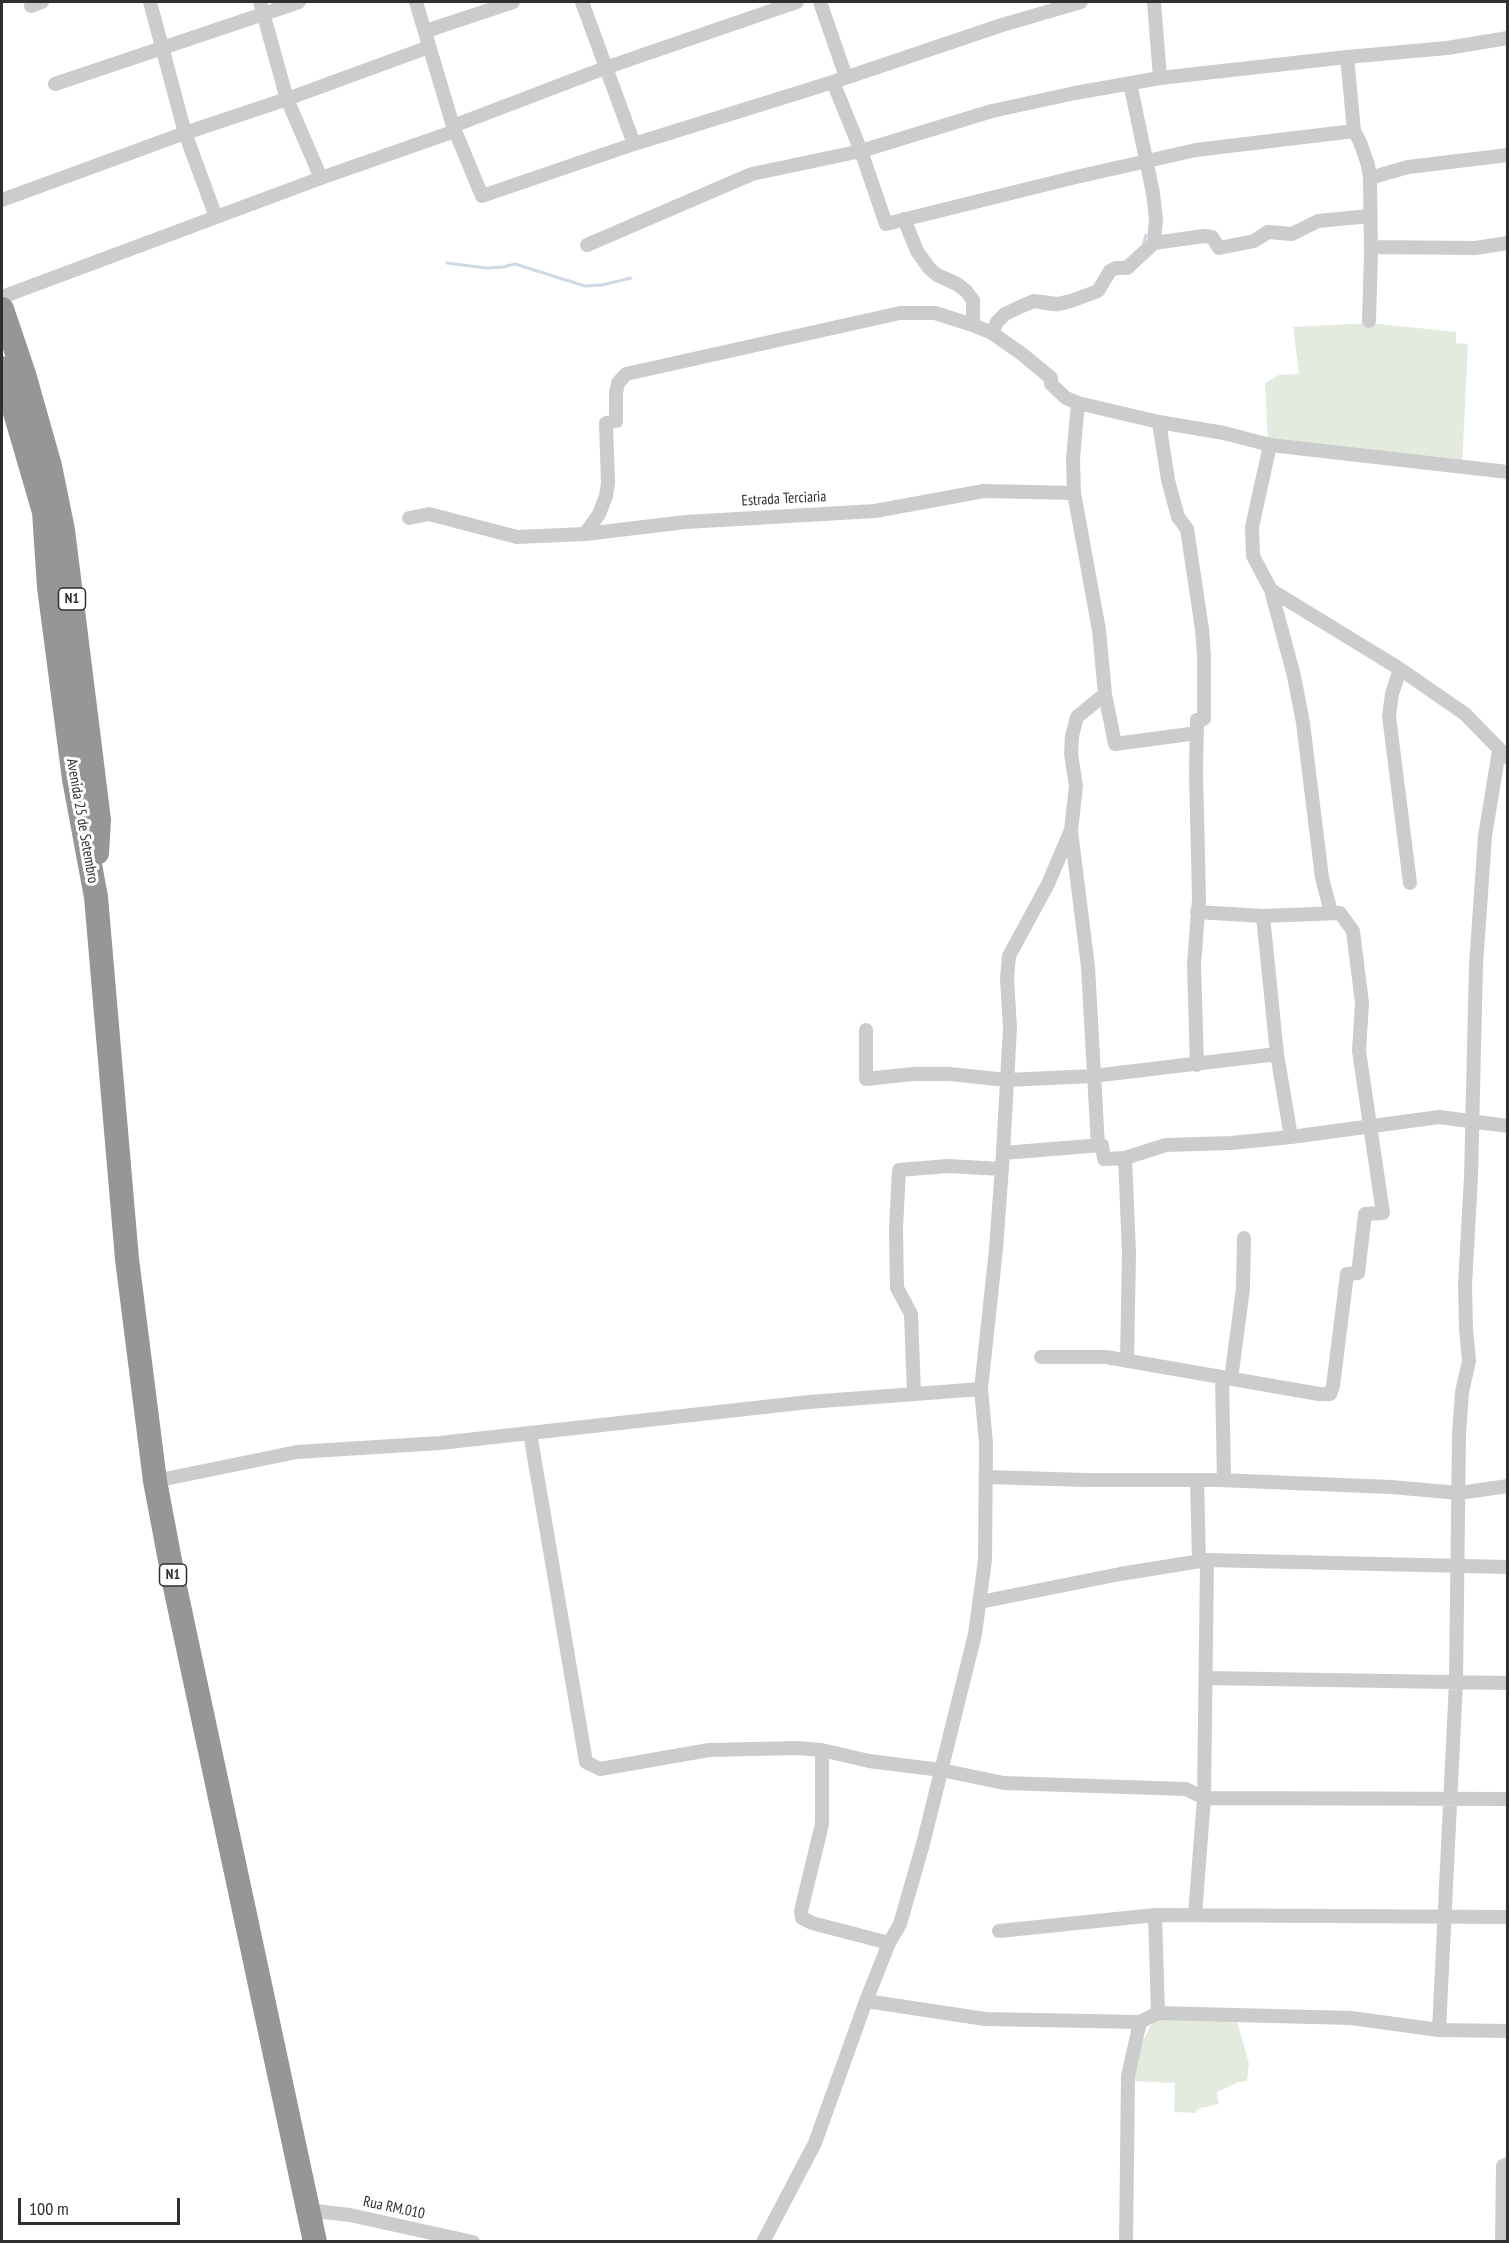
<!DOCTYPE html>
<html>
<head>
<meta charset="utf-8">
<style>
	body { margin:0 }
	#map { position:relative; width:1509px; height:2243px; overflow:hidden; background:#fff; font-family:"PT Sans Narrow",sans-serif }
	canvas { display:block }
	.frame { position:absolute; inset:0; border:3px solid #2f2f2f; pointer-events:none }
	.scale { position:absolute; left:18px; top:2198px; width:162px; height:27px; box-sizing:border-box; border:3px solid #2f2f2f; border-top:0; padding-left:8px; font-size:18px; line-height:21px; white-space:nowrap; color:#2f2f2f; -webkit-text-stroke:4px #fff; paint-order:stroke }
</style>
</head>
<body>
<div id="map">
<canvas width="1509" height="2243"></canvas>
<div class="frame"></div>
<div class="scale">100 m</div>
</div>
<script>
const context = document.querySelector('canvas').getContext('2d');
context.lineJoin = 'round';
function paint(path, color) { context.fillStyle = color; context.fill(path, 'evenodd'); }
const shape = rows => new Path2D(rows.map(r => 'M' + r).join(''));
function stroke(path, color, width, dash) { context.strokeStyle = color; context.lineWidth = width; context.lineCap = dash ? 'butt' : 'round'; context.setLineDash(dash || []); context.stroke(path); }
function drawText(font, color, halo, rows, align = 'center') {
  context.font = font + ' "PT Sans Narrow",sans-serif'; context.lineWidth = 6; context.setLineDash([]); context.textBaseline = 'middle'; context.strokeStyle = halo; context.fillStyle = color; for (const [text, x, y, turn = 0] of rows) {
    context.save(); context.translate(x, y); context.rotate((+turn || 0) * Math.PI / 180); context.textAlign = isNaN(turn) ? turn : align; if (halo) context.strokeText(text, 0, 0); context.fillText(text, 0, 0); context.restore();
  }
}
paint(shape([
	[1370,323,1456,332,1456,343,1468,344,1462,465,1268,443,1265,383,1279,375,1299,374,1293,327],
	[1163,2016,1236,2018,1249,2064,1247,2081,1239,2082,1217,2092,1219,2104,1197,2109,1196,2113,1174,2112,1175,2083,1133,2081,1140,2046,1154,2020]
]), '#e3ebdf');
stroke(shape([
	[1143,246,1146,235],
	[447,263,486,268,503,267,515,264,585,286,602,285,631,278],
	[1041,308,1056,310,1067,308]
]), '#ced9e8', 3);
stroke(shape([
	[150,2,185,133,216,217],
	[260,2,287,99,321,178],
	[416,2,453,126,482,196,634,144,833,82,1002,25,1081,2],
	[582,2,634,144],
	[820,2,846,77],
	[1154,2,1160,78],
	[31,6,42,2],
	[426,31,513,2],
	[1347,57,1354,131,1360,142,1368,165,1370,178,1371,253,1369,321],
	[833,82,861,151,886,224,1076,177,1196,150,1354,131],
	[1130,83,1153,193,1156,219,1154,243,1204,236,1212,237,1219,248,1254,241,1268,232,1292,234,1318,221,1370,216],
	[55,84,299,2],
	[453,126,605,68,797,2],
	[1370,178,1408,167,1508,155],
	[2,200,185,133,287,99,429,47],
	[904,219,917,251,929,268,937,275,957,284,966,291,973,300,973,325],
	[587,245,752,174,861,151,992,111,1075,93,1160,78,1347,57,1447,48,1508,38],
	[1371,247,1475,248,1508,243],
	[2,297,321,178,455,131],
	[992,333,997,322,1005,314,1022,306,1034,301,1057,304,1071,301,1098,291,1110,271,1116,268,1127,268,1154,243],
	[1159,422,1168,480,1178,517,1187,529,1202,629,1204,655,1204,719,1197,720,1196,773,1199,899,1194,965,1197,1065],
	[1270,445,1252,527,1253,556,1271,590,1400,669,1465,714,1508,758],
	[1074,493,1099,630,1105,694,1115,744,1197,733],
	[409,518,429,514,517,537,585,534,686,522,875,511,984,491,1074,493,1073,459,1078,403],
	[585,534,599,514,606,496,608,483,606,423,616,421,616,393,618,383,626,374,900,313,935,313,973,325,992,333,1022,354,1051,378,1051,384,1066,398,1078,403,1159,422,1224,433,1270,445,1508,472],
	[1271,590,1294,676,1303,723,1322,878,1331,912],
	[1400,669,1392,694,1389,716,1410,883],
	[1071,831,1088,967,1098,1146],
	[1263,916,1277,1054,1291,1137],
	[866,1030,866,1079,913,1074,950,1074,1007,1080,1093,1076,1277,1054],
	[1003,1153,1102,1145,1104,1159,1125,1158],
	[1041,1357,1106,1357,1319,1394,1330,1394,1333,1386,1347,1274,1358,1273,1365,1214,1383,1213,1359,1051,1362,1003,1353,931,1340,913,1263,916,1197,912],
	[1127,1360,1129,1253,1125,1158,1166,1145,1231,1143,1291,1137,1439,1117,1508,1126],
	[1222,1377,1224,1480],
	[1231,1379,1243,1289,1244,1238],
	[914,1394,911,1314,897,1288,896,1229,899,1170,948,1166,1002,1169],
	[530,1433,586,1762,600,1769,709,1750,797,1748,822,1750,869,1761,941,1770,1004,1783,1186,1789,1204,1798,1508,1799],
	[987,1477,1087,1480,1219,1480,1391,1487,1459,1493,1508,1486],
	[1197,1480,1199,1561],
	[155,1481,297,1452,440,1443,809,1402,981,1389],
	[980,1602,1120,1574,1207,1560,1508,1567],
	[1206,1678,1508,1683],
	[822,1750,822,1824,801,1911,802,1918,812,1923,889,1943],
	[1195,1915,1204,1798,1207,1560],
	[999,1931,1155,1915,1508,1917],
	[866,2001,985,2019,1140,2022],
	[1158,2013,1351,2018,1439,2030,1508,2031],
	[1439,2030,1456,1682,1459,1434,1462,1392,1469,1361,1466,1328,1465,1285,1471,1177,1476,965,1485,836,1499,751],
	[307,2210,350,2215,473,2242],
	[763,2242,815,2143,866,2001,889,1943,900,1924,923,1844,975,1634,985,1560,986,1443,981,1389,996,1249,1003,1153,1010,1028,1007,978,1009,956,1048,884,1071,830,1076,786,1071,754,1072,736,1077,717,1105,694],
	[1126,2242,1128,2076,1140,2022,1158,2013,1155,1915],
	[1502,2242,1503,2166,1508,2164]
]), '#ccc', 14);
stroke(shape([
	[2,309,24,374,50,466,63,530,99,820,97,853],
	[2,368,44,512,49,587,74,779,96,897,127,1259,155,1481,175,1587,315,2242]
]), '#969696', 24);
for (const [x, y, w] of [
	[72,599,27],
	[173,1575,27]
]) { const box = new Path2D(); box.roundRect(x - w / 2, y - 11, w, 22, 4.5); context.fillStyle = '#fff'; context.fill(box); stroke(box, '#2f2f2f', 1.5); }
drawText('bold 14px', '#2f2f2f', null, [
	["N1",72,599],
	["N1",173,1575]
]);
drawText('15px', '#2f2f2f', '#fff', [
	["Estrada Terciaria",784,499,-3],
	["Avenida 25 de Setembro",82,821,80],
	["Rua RM.010",394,2208,12]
]);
</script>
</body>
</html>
